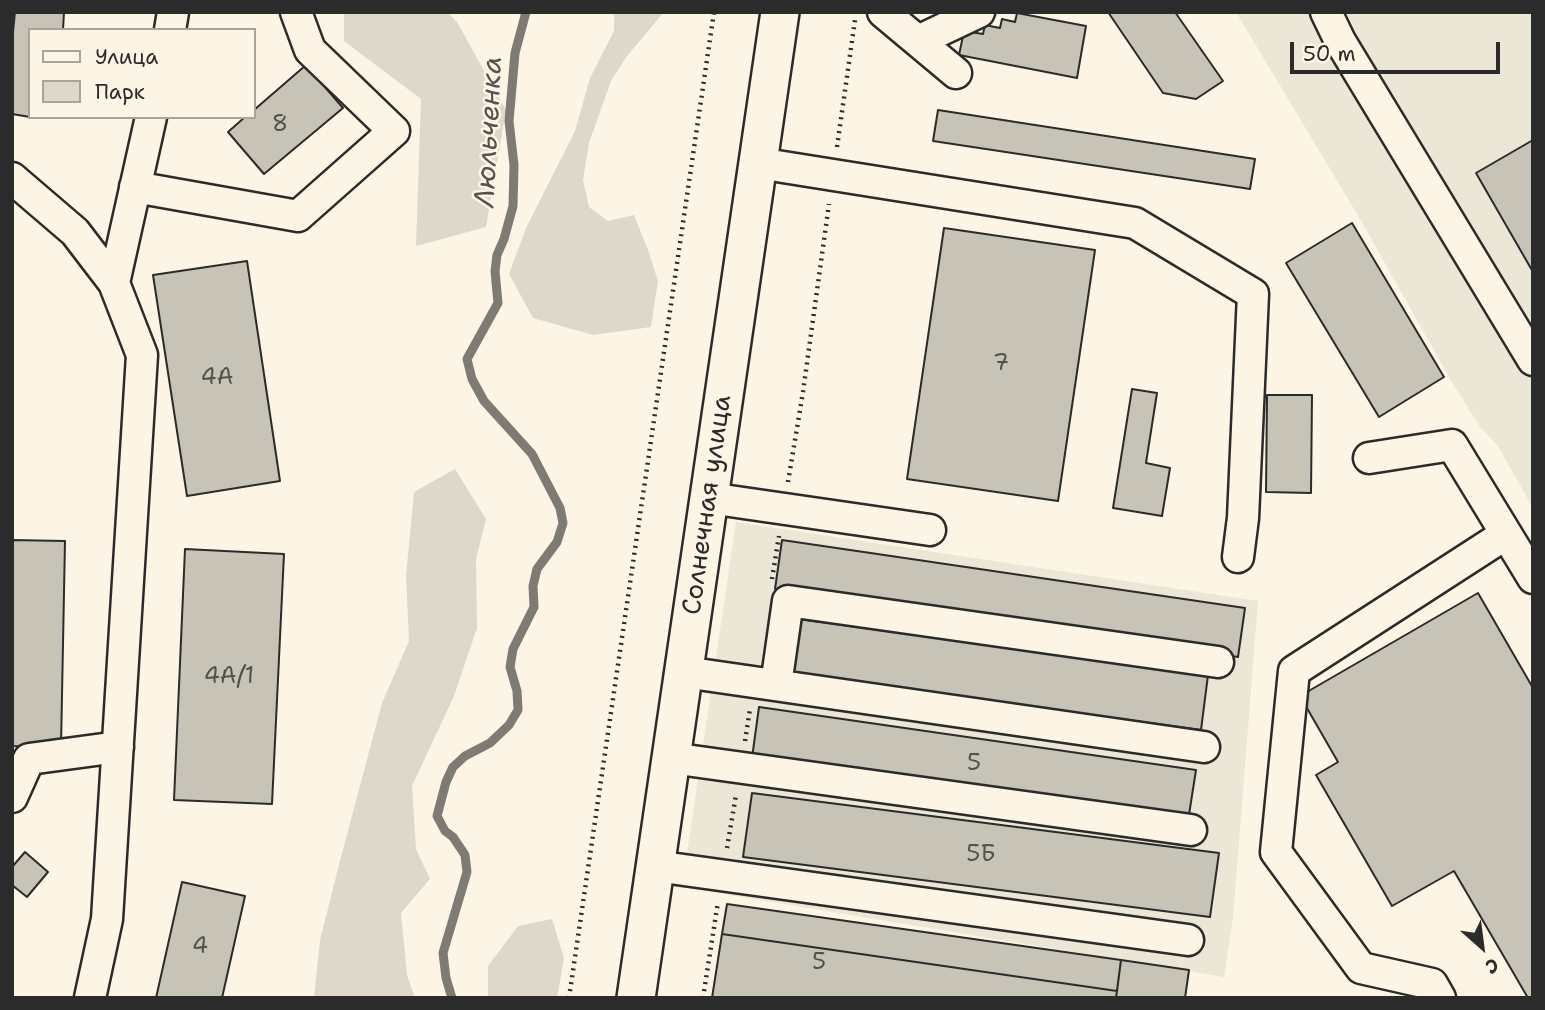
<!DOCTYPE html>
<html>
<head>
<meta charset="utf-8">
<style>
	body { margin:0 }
	#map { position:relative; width:1545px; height:1010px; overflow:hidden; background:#fcf5e5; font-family:"Shantell Sans",sans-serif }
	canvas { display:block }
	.frame { position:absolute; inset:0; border:14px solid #2b2b2b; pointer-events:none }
	.legend { position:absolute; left:28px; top:28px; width:228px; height:91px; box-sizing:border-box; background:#fcf5e5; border:2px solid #a8a49b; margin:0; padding:9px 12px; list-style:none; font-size:21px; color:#2b2b2b }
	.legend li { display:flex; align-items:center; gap:14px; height:35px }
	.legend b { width:35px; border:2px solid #a8a49b }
	.north { position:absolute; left:1447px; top:912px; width:70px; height:70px; -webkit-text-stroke:5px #fcf5e5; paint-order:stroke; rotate:152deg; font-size:19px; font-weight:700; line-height:28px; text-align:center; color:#2b2b2b }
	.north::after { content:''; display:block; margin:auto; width:24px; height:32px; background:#2b2b2b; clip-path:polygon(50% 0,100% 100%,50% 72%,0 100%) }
	.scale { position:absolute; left:1290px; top:42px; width:210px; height:32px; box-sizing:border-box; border:4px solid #2b2b2b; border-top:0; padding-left:9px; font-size:21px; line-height:24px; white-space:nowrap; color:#2b2b2b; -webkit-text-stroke:5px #fcf5e5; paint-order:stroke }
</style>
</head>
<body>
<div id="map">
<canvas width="1545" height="1010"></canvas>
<div class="frame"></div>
<ul class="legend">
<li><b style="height:9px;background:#fcf5e5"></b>Улица</li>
<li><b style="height:19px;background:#ded8ca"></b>Парк</li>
</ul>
<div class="north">С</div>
<div class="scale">50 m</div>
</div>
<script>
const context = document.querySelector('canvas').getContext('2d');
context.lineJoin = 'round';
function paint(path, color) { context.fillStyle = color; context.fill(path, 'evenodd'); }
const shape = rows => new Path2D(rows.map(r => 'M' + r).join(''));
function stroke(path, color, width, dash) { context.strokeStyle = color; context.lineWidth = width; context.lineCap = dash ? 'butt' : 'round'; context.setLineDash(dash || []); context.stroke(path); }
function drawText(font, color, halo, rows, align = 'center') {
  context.font = font + ' "Shantell Sans",sans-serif'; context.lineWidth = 5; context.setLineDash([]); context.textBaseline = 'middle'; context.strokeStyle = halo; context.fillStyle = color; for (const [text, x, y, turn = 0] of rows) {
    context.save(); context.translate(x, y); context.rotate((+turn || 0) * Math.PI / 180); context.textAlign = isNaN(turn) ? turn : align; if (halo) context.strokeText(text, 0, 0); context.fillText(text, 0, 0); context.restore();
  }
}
paint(shape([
	[1236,12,1533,12,1533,508,1498,446,1480,427,1453,384,1360,219],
	[736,522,1258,601,1233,918,1224,977,682,887]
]), '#ece6d7');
paint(shape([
	[344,12,447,12,457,22,506,110,486,227,416,246,421,99,344,41],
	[614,12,664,12,627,56,611,81,589,143,583,180,589,207,608,221,634,215,648,250,658,281,651,327,593,335,533,318,509,274,526,228,575,131,590,78,614,31],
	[455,469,486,519,476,559,477,628,454,696,412,786,416,849,430,879,401,913,407,975,415,998,314,998,320,940,341,857,382,703,409,641,406,576,414,492],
	[552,919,564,958,557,998,488,998,488,966,518,926]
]), '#ded8ca');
stroke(shape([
	[452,998,446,978,443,953,467,872,465,855,453,837,445,831,437,816,446,782,453,767,465,756,490,743,509,725,518,710,517,691,510,667,513,649,534,607,533,586,537,569,557,542,563,523,560,508,532,454,484,401,472,379,467,359,498,303,495,271,497,255,504,239,513,206,514,165,509,121,515,53,526,12]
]), '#7d7b74', 9);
const building = shape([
	[15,12,64,12,63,30,30,30,30,117,12,114,12,42,15,12],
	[1108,12,1175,12,1223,81,1196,99,1163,93,1108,12],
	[1017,13,1086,26,1077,78,959,55,964,31,983,34,985,25,1000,28,1002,19,1015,22,1017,13],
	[306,65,343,108,264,174,228,132,245,117,254,117,254,110,306,65],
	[938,110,1255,159,1250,189,933,141,938,110],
	[1533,140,1533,272,1476,173,1533,140],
	[1352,223,1444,377,1379,417,1286,263,1352,223],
	[944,228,1095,250,1058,501,907,479,944,228],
	[247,261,280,481,187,496,153,275,247,261],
	[1132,389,1157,393,1146,463,1170,468,1162,516,1113,508,1132,389],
	[1267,395,1312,395,1311,493,1266,492,1267,395],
	[12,540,65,541,61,747,12,746,12,540],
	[782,540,1245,608,1238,657,775,589,782,540],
	[185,549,284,554,272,804,174,800,185,549],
	[1478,593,1533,688,1533,998,1528,998,1454,871,1392,906,1316,775,1338,762,1300,696,1478,593],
	[799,619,1208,675,1201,730,792,674,799,619],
	[759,707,1196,770,1188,821,752,758,759,707],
	[752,793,1219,853,1210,917,743,857,752,793],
	[25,852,48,872,27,897,12,885,12,867,25,852],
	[182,882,245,896,222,998,156,998,182,882],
	[727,904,1121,960,1117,991,722,934,727,904],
	[722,934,1117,991,1116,998,712,998,722,934],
	[1121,960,1189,970,1185,998,1116,998,1121,960]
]);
paint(building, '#c8c3b7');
stroke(building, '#2b2b2b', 2);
const minor = shape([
	[883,12,956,73],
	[1326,12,1340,41,1533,360],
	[170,30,173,12],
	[918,41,979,12],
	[758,163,1135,223,1253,294,1243,518,1238,557],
	[12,178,75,232,114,283,142,355,107,919,90,998],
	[135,187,298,216,394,131,310,50,296,12],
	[114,283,151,117],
	[1369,458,1452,445,1533,578],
	[709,498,930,530],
	[684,672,1204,747],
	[776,685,788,601,1218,662],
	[671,758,1191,830],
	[12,797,29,759,118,747],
	[655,866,1188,940],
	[1440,998,1432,984,1361,968,1276,852,1294,671,1506,534]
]);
const major = shape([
	[636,998,780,12]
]);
stroke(minor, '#2b2b2b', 35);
stroke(major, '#2b2b2b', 42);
stroke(shape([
	[837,147,855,20],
	[788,482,803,392,829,204],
	[772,579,779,536],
	[745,741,750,709],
	[727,848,736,795],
	[569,998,714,12],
	[703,998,718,902]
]), '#2b2b2b', 4.5, [2, 5]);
stroke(minor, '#fcf5e5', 30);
stroke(major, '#fcf5e5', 37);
drawText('23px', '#52514e', null, [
	["8",280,125],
	["7",1001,364],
	["4А",217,378],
	["4А/1",229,677],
	["5",974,764],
	["5Б",981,855],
	["4",200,947],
	["5",819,963]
]);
drawText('26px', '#2b2b2b', '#fcf5e5', [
	["Солнечная улица",708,505,-82]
]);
drawText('italic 28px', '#545350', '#fcf5e5', [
	["Люльченка",490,132,-87]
]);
</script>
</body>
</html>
